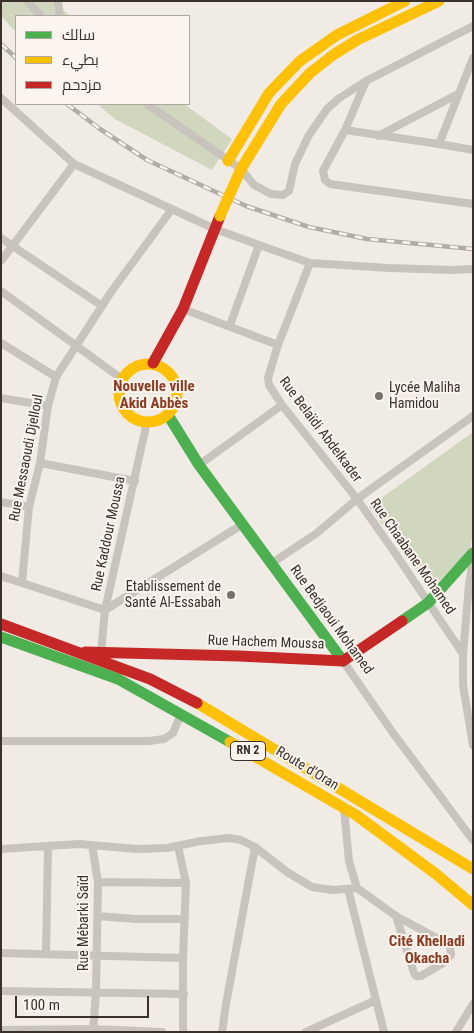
<!DOCTYPE html>
<html>
<head>
<meta charset="utf-8">
<style>
	body { margin:0 }
	#map { position:relative; width:474px; height:1033px; overflow:hidden; background:#f0ebe5; font-family:"Roboto Condensed",Cairo,sans-serif }
	canvas { display:block }
	.frame { position:absolute; inset:0; border:2px solid #3b302b; pointer-events:none }
	.legend { position:absolute; left:15px; top:15px; width:175px; height:90px; box-sizing:border-box; background:#fbf5ee; border:1px solid #aea6a0; margin:0; padding:6px 9px; list-style:none; font-size:15px; color:#3b302b }
	.legend li { display:flex; align-items:center; gap:10px; height:25px }
	.legend b { width:25px; border:1px solid #aea6a0 }
	.scale { position:absolute; left:15px; top:996px; width:134px; height:22px; box-sizing:border-box; border:2px solid #3b302b; border-top:0; padding-left:6px; font-size:15px; line-height:18px; white-space:nowrap; color:#3b302b; -webkit-text-stroke:4px #fbf5ee; paint-order:stroke }
</style>
</head>
<body>
<div id="map">
<canvas width="474" height="1033"></canvas>
<div class="frame"></div>
<ul class="legend">
<li><b style="height:6px;background:#4caf50"></b>سالك</li>
<li><b style="height:6px;background:#ffc107"></b>بطيء</li>
<li><b style="height:6px;background:#c62828"></b>مزدحم</li>
</ul>
<div class="scale">100 m</div>
</div>
<script>
const context = document.querySelector('canvas').getContext('2d');
context.lineJoin = 'round';
function paint(path, color) { context.fillStyle = color; context.fill(path, 'evenodd'); }
const shape = rows => new Path2D(rows.map(r => 'M' + r).join(''));
function stroke(path, color, width, dash) { context.strokeStyle = color; context.lineWidth = width; context.lineCap = dash ? 'butt' : 'round'; context.setLineDash(dash || []); context.stroke(path); }
function drawText(font, color, halo, rows, align = 'center') {
  context.font = font + ' "Roboto Condensed",sans-serif'; context.lineWidth = 4; context.setLineDash([]); context.textBaseline = 'middle'; context.strokeStyle = halo; context.fillStyle = color; for (const [text, x, y, turn = 0] of rows) {
    context.save(); context.translate(x, y); context.rotate((+turn || 0) * Math.PI / 180); context.textAlign = isNaN(turn) ? turn : align; if (halo) context.strokeText(text, 0, 0); context.fillText(text, 0, 0); context.restore();
  }
}
paint(shape([
	[1,1,53,1,70,16,16,16,16,32,1,16],
	[97,104,184,104,232,139,212,170,115,119],
	[473,432,473,532,470,550,431,589,369,507]
]), '#d1d6bf');
stroke(shape([
	[27,1,41,16],
	[58,1,60,16],
	[366,81,345,130,323,171,325,180,330,184,473,204],
	[1,98,74,164,215,229,259,245,310,263,389,268,453,270,473,269],
	[147,104,241,169,254,185,271,194,283,195,289,191,295,164,309,135,327,109,338,99,366,81,473,26],
	[345,130,439,144,473,150],
	[378,136,458,94],
	[439,144,473,58],
	[1,238,102,306],
	[1,261,74,164],
	[310,263,278,345,268,378,269,385,282,405,357,499,395,553,463,654],
	[1,291,122,379],
	[183,309,278,345],
	[230,325,259,245],
	[1,343,56,377],
	[1,398,48,406],
	[40,463,135,481],
	[199,465,282,405],
	[1,502,29,507],
	[473,561,469,584,463,654,463,685,473,745],
	[272,563,317,533,357,499,473,416],
	[1,576,105,610,243,524],
	[22,582,29,507,40,463,48,406,56,377,111,292,172,209],
	[101,653,105,610,147,422],
	[343,661,393,733,473,840],
	[1,741,149,741,164,739,173,733,181,714],
	[92,845,98,882,96,992,93,1032],
	[178,846,186,883,183,958,183,1032],
	[1,849,79,844,137,849,167,848,201,841,229,838,241,840,255,847,287,872,312,887,333,890,357,888,349,861,344,808],
	[98,882,186,883],
	[357,888,396,916],
	[348,889,384,1032],
	[98,916,135,919,185,919],
	[396,916,446,943,450,947,451,955,443,963,421,976,416,976,414,973,396,916],
	[1,953,183,958],
	[46,954,48,846],
	[1,991,184,994],
	[1,1030,93,1029,162,1032],
	[222,1032,226,1004,255,847],
	[306,1032,376,1000],
	[456,1032,473,1004]
]), '#c9c3be', 8);
stroke(shape([
	[168,415,199,465,343,661],
	[402,621,428,603,473,553],
	[1,637,118,679,230,742]
]), '#4caf50', 11);
stroke(shape([
	[228,161,269,93,300,61,337,35,405,1],
	[241,169,281,104,310,73,333,55,357,40,439,1],
	'119 393a29 29 0 1 1 58 0a29 29 0 1 1-58 0Z',
	[197,703,473,869],
	[230,742,356,815,436,874,473,905]
]), '#ffc107', 11);
stroke(shape([
	[153,363,183,309,220,216],
	[1,624,150,679,197,703],
	[85,652,239,656,343,661,402,621]
]), '#c62828', 11);
const rail = shape([
	[1,44,16,58],
	[67,104,100,129,147,160,246,206,309,227,367,239,473,249]
]);
stroke(rail, '#b1aca8', 4.5);
stroke(rail, '#fbf5ee', 2.5, [8]);
stroke(shape([
	[220,216,241,169]
]), '#ffc107', 11);
for (const [x, y, r, color] of [
	[379,396,5,"#7a716c"],
	[231,595,5,"#7a716c"]
]) { const dot = new Path2D(); dot.arc(x, y, r, 0, 2 * Math.PI); context.fillStyle = color; context.fill(dot); stroke(dot, '#fbf5ee', 2); }
for (const [x, y, w] of [
	[248,751,35]
]) { const box = new Path2D(); box.roundRect(x - w / 2, y - 9.5, w, 19, 4); context.fillStyle = '#fbf5ee'; context.fill(box); stroke(box, '#3b302b', 1); }
drawText('bold 12px', '#3b302b', null, [
	["RN 2",248,751]
]);
drawText('14px', '#3b302b', '#fbf5ee', [
	["Lycée Maliha",389,388],
	["Hamidou",389,404],
	["Etablissement de",221,587,"right"],
	["Santé Al-Essabah",221,603,"right"]
], 'left');
drawText('14px', '#3b302b', '#fbf5ee', [
	["Rue Belaïdi Abdelkader",320,430,53],
	["Rue Messaoudi Djelloul",27,458,-79],
	["Rue Kaddour Moussa",109,534,-78],
	["Rue Chaabane Mohamed",412,557,55],
	["Rue Bedjaoui Mohamed",331,620,54],
	["Rue Hachem Moussa",266,643,2],
	["Route d'Oran",307,769,31],
	["Rue Mébarki Saïd",84,923,-90]
]);
drawText('bold 15px', '#8c3b22', '#fbf5ee', [
	["Nouvelle ville",154,387],
	["Akid Abbès",154,404],
	["Cité Khelladi",427,942],
	["Okacha",427,959]
]);
</script>
</body>
</html>
